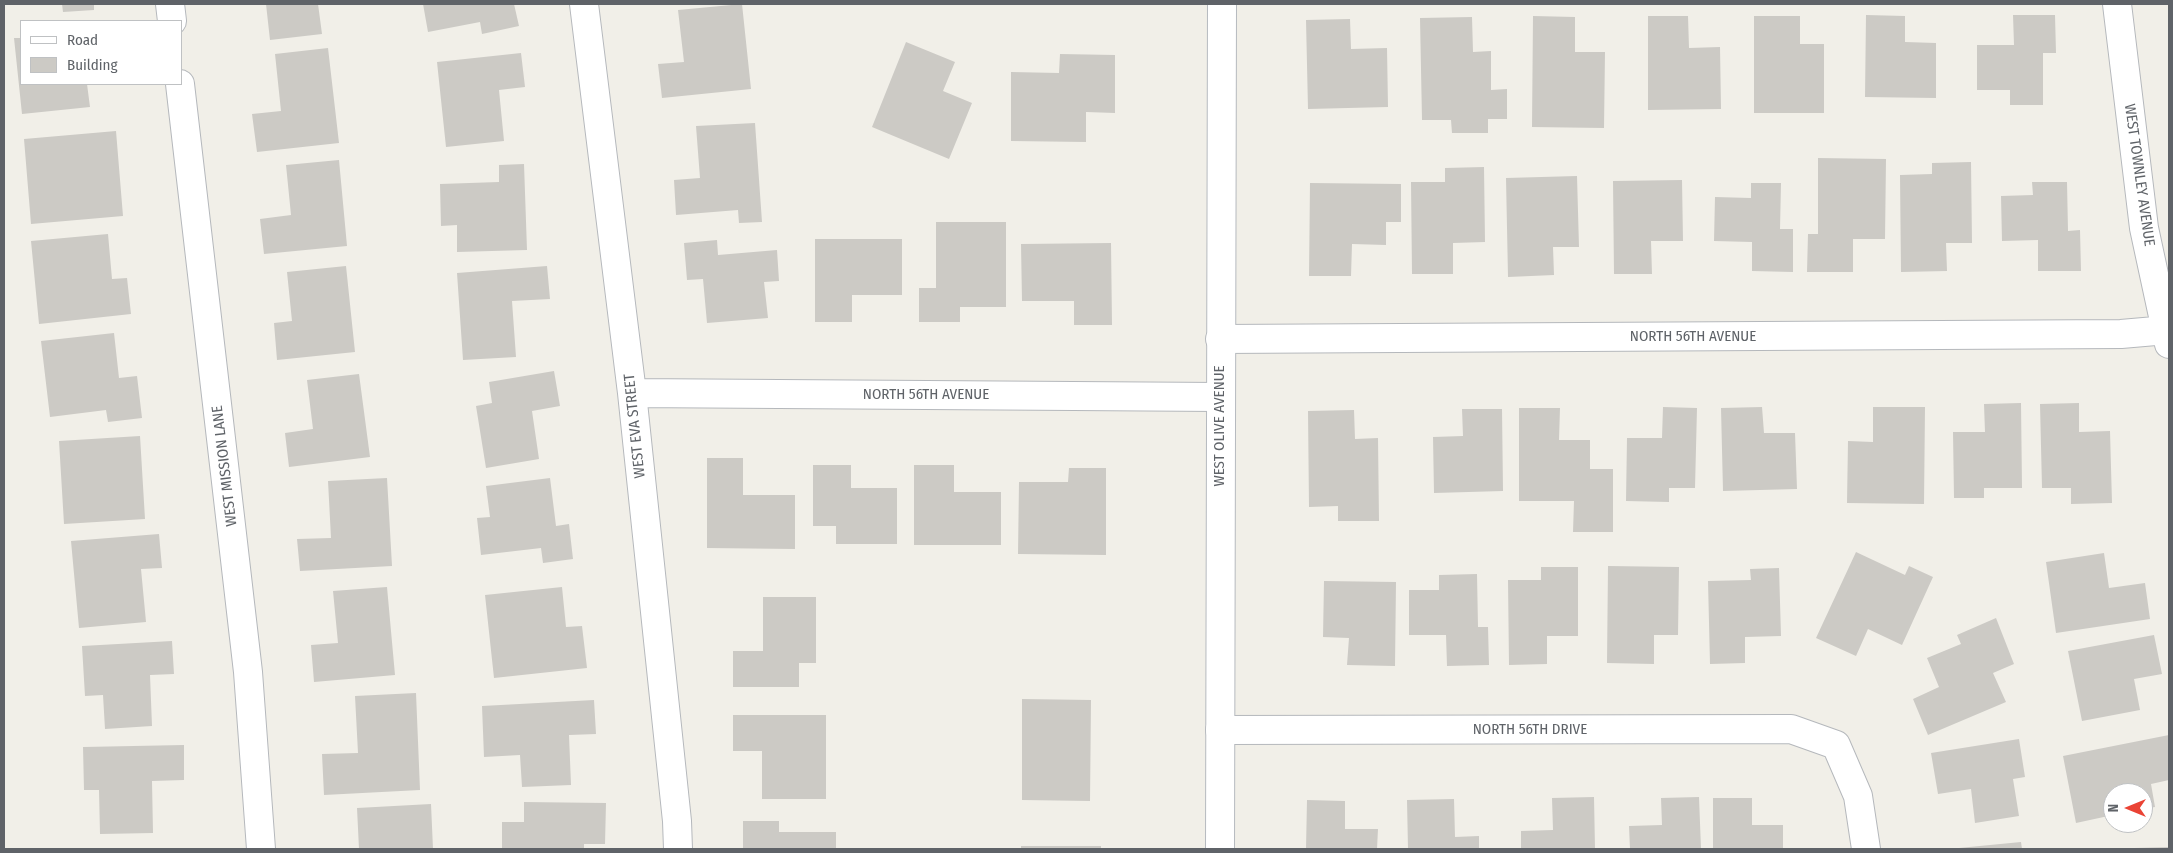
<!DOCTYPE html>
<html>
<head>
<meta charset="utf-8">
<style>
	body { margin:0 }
	#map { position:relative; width:2173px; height:853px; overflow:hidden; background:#f1efe8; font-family:"Fira Sans Condensed",sans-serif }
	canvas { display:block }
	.frame { position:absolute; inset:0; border:5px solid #5f6368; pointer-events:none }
	.legend { position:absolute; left:20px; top:20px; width:162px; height:65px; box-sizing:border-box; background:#fff; border:1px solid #bfc1c3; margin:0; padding:6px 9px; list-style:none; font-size:15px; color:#5f6368 }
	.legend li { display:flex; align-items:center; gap:10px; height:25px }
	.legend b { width:25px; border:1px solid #bfc1c3 }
	.north { position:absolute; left:2103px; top:783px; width:50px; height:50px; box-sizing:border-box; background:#fff; border:1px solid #bfc1c3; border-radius:50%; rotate:270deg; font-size:14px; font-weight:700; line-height:20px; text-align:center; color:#5f6368 }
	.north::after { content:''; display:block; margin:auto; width:18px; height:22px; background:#ea4335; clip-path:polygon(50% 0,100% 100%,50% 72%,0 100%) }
</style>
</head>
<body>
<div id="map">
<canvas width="2173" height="853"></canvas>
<div class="frame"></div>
<ul class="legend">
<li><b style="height:6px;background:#fff"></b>Road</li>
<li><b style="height:14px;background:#cccac5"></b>Building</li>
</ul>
<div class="north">N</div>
</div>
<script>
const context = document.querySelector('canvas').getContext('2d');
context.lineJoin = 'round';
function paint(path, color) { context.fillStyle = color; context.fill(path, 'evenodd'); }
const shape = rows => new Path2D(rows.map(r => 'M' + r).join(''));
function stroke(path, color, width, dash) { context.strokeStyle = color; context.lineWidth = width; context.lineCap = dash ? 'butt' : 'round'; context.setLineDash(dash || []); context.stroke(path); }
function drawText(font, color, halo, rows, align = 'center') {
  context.font = font + ' "Fira Sans Condensed",sans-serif'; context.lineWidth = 4; context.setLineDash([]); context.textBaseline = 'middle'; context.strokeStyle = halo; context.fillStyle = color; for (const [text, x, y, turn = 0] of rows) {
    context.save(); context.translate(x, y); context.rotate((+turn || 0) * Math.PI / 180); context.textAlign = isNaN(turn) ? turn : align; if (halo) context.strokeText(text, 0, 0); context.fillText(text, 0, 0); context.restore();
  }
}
paint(shape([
	[62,4,94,4,94,10,63,12],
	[266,4,318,4,322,34,270,40],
	[423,4,514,4,519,26,482,34,480,22,428,32],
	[742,4,751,89,662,98,658,64,684,62,678,10],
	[1866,15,1905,16,1905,42,1936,43,1936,98,1865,97],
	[2013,15,2055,15,2056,53,2043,53,2043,105,2010,105,2010,90,1977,90,1977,45,2014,45],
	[1533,16,1575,17,1575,52,1605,52,1604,128,1532,127],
	[1648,16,1688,16,1689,48,1720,47,1721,109,1648,110],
	[1754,16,1800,16,1800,44,1824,44,1824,113,1754,113],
	[1472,17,1473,52,1491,51,1491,90,1507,89,1507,119,1488,119,1488,133,1452,133,1451,120,1422,120,1420,18],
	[1350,19,1351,49,1387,48,1388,107,1308,109,1306,20],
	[14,38,21,38,21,84,87,84,90,107,22,114],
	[906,42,955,62,943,91,972,103,949,159,872,127],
	[328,48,339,143,257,152,252,114,281,111,275,54],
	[521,53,525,87,499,90,504,141,446,147,437,62],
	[1060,54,1115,55,1115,113,1086,112,1086,142,1011,141,1011,72,1059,73],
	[755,123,762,222,739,223,738,210,676,215,674,180,700,178,696,126],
	[116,131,123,216,31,224,24,139],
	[1818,158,1886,159,1885,239,1853,239,1853,272,1807,272,1808,234,1818,234],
	[339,160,347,246,264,254,260,219,291,215,286,165],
	[1971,162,1972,243,1946,243,1947,271,1901,272,1900,175,1932,174,1932,163],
	[524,164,527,250,457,252,457,225,441,226,440,184,499,182,499,165],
	[1484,167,1485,242,1453,243,1453,274,1412,274,1411,182,1445,182,1445,168],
	[1577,176,1579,247,1553,247,1554,275,1508,277,1506,178],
	[1682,180,1683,241,1651,241,1652,274,1614,274,1613,181],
	[2032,182,2067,182,2068,231,2080,230,2081,271,2038,271,2038,240,2002,241,2001,196,2033,195],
	[1310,183,1401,184,1401,222,1386,222,1386,245,1352,244,1351,276,1309,276],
	[1751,183,1781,183,1780,229,1793,229,1793,272,1752,271,1752,242,1714,241,1715,197,1751,198],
	[936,222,1006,222,1006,307,960,307,960,322,919,322,919,288,936,288],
	[108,234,112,279,127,278,131,314,39,324,31,241],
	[815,239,902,239,902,295,852,295,852,322,815,322],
	[717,240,718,255,777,250,779,281,764,282,768,318,707,323,703,279,687,280,684,243],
	[1111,243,1112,325,1074,325,1074,301,1022,301,1021,244],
	[346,266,355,352,277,360,274,323,292,321,287,272],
	[547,266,550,299,512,301,516,357,463,360,457,273],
	[114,333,119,378,137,376,142,418,108,422,106,410,50,417,41,341],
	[554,371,560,406,532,411,539,459,486,468,476,406,492,403,489,382],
	[359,374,370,457,289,467,285,433,313,429,307,380],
	[2021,403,2022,488,1984,488,1984,498,1954,498,1953,432,1985,432,1984,404],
	[2079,403,2079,432,2110,431,2112,503,2071,504,2071,488,2042,488,2040,404],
	[1663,407,1697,408,1695,488,1669,488,1669,502,1626,501,1627,438,1662,438],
	[1762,407,1764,433,1795,433,1797,489,1723,491,1721,408],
	[1873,407,1925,407,1924,504,1847,503,1848,441,1873,442],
	[1519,408,1560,408,1559,440,1590,440,1590,469,1613,469,1613,532,1573,532,1574,501,1519,501],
	[1462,409,1502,409,1503,491,1434,493,1433,437,1463,436],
	[1354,410,1355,439,1378,438,1379,521,1338,521,1338,506,1309,507,1308,411],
	[140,436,145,519,64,524,59,441],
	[707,458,743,458,743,495,795,495,795,549,707,548],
	[813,465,851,465,851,488,897,488,897,544,836,544,836,526,813,526],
	[914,465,954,465,954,492,1001,492,1001,545,914,545],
	[1069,468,1106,468,1106,555,1018,554,1019,482,1068,482],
	[387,478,392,566,300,571,297,539,331,538,328,481],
	[550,478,556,526,569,524,573,559,543,563,541,548,481,555,477,518,490,517,486,486],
	[159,534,162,568,141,569,146,622,79,628,71,541],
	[1856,552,1905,575,1909,566,1933,577,1902,645,1868,629,1856,656,1816,638],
	[2104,553,2109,588,2145,583,2150,619,2056,633,2046,562],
	[1608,566,1679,567,1678,635,1654,635,1654,664,1607,663],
	[1541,567,1578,567,1578,636,1547,636,1547,664,1509,665,1508,580,1541,580],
	[1779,568,1781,636,1745,637,1745,663,1710,664,1708,581,1751,580,1750,569],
	[1477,574,1478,627,1488,627,1489,665,1447,666,1446,635,1409,635,1409,590,1439,590,1439,575],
	[1324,581,1396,582,1395,666,1347,665,1349,638,1323,637],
	[387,587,395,675,314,682,311,645,338,643,333,591],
	[562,587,566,627,582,626,587,668,494,678,485,595],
	[763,597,816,597,816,663,799,663,799,687,733,687,733,651,763,651],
	[1996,618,2014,664,1993,673,2006,702,1928,735,1913,699,1939,687,1927,658,1961,644,1957,635],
	[2154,635,2162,674,2134,679,2140,710,2082,721,2068,651],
	[172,641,174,674,150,675,152,726,105,729,103,695,85,696,82,646],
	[416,693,420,790,324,795,322,754,358,753,355,696],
	[1022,699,1091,700,1090,801,1022,800],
	[594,700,596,734,569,735,571,785,522,787,520,755,484,757,482,706],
	[733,715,826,715,826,799,762,799,762,751,733,751],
	[2169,735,2169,780,2151,784,2155,807,2143,809,2143,793,2113,793,2113,815,2076,823,2063,756],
	[2019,739,2025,777,2013,779,2019,816,1975,823,1971,789,1938,794,1931,753],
	[184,745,184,780,152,781,153,833,100,834,99,790,84,790,83,747],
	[1594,797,1595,849,1521,849,1521,831,1553,830,1552,798],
	[1699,797,1701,849,1630,849,1629,826,1662,825,1661,798],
	[1713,798,1752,798,1752,825,1783,825,1783,849,1713,849],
	[1454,799,1455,837,1479,836,1479,849,1408,849,1407,800],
	[1307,800,1345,801,1345,829,1378,829,1377,849,1306,849],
	[524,802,606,803,605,844,584,844,584,849,502,849,502,822,524,822],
	[431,804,433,849,359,849,357,808],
	[743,821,779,821,779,832,836,832,836,849,743,849],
	[2021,842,2022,849,1960,849,1959,848],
	[1021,846,1101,846,1101,849,1021,849],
	[2169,847,2169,849,2134,849,2134,848]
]), '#cccac5');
const minor = shape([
	[170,4,172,21],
	[584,4,632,393,677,821,678,849],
	[2117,4,2144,228,2169,344],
	[180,84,248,672,261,849],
	[1220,339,2121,334,2167,330],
	[632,393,1220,397],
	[1220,730,1791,729,1836,745,1858,796,1866,849]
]);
const secondary = shape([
	[1220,849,1222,4]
]);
stroke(minor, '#b5b8bc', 30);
stroke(secondary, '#b6babf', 30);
stroke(minor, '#fff', 28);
stroke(secondary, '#fff', 28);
drawText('15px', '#5f6368', '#fff', [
	["WEST TOWNLEY AVENUE",2139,175,82],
	["NORTH 56TH AVENUE",1693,337],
	["NORTH 56TH AVENUE",926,395],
	["WEST EVA STREET",635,426,-96],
	["WEST OLIVE AVENUE",1220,426,-90],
	["WEST MISSION LANE",225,466,-97],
	["NORTH 56TH DRIVE",1530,730]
]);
</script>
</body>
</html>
